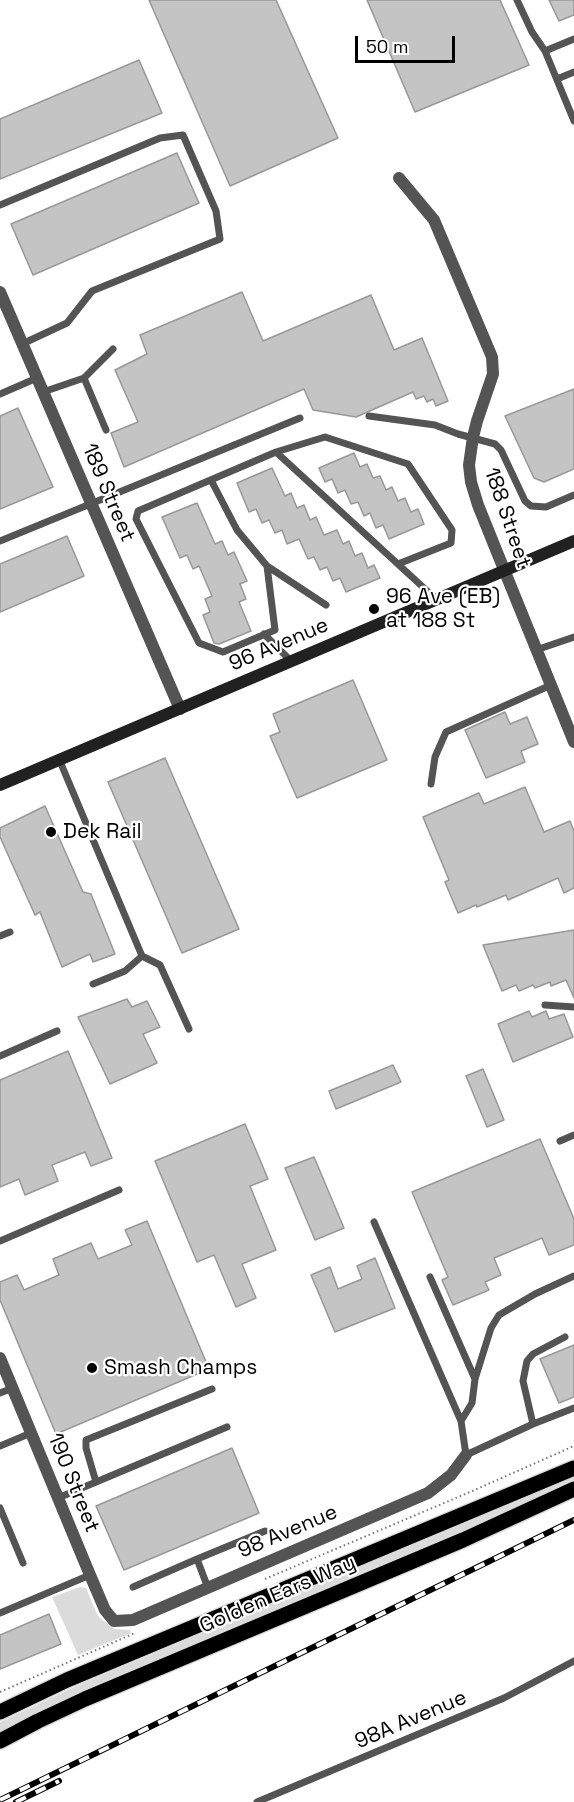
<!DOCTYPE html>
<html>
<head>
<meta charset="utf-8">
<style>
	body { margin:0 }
	#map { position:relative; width:574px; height:1802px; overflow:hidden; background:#fff; font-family:"Space Grotesk",sans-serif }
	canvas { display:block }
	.scale { position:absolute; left:355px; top:36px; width:100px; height:27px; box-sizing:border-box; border:3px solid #000; border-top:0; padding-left:8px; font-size:18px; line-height:21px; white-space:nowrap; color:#000; -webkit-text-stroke:4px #fff; paint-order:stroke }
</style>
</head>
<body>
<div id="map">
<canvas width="574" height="1802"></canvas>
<div class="scale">50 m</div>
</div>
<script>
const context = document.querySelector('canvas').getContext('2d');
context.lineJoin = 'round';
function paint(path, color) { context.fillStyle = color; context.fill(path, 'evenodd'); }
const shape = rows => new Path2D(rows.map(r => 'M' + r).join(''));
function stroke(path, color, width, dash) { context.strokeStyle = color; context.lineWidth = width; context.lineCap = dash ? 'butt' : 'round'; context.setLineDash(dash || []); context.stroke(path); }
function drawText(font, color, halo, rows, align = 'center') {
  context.font = font + ' "Space Grotesk",sans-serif'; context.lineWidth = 4.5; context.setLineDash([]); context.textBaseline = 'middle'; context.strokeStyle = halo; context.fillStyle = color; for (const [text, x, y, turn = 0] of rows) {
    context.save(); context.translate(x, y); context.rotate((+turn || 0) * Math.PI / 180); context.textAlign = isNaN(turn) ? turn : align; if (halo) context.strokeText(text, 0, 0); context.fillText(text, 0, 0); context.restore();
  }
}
paint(shape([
	[574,1477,574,1480,510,1511,365,1574,67,1699,30,1716,0,1733,0,1722,83,1683],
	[80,1587,86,1588,97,1614,101,1619,115,1629,130,1630,131,1633,78,1655,52,1597]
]), '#dbdbdb');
const building = shape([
	[149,0,276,0,338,138,230,186,149,0],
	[367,0,500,0,529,65,415,112,367,0],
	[549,0,574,0,574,15,559,21,549,0],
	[139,60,162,113,0,179,0,119,139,60],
	[177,153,199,203,33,275,11,224,177,153],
	[242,292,263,341,371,295,394,350,422,338,448,401,436,406,433,399,427,402,424,396,416,399,413,392,356,417,313,410,304,389,124,467,111,433,138,422,115,370,147,354,140,335,242,292],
	[574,389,574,469,544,482,534,478,505,416,574,389],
	[18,408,53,487,0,509,0,416,18,408],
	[354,453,360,467,367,464,373,478,380,476,386,490,392,487,398,501,405,498,411,512,418,509,424,524,389,539,383,525,376,528,370,513,364,516,358,502,351,504,345,490,338,493,332,479,325,482,319,468,354,453],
	[272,468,285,496,291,493,297,508,304,505,310,520,316,517,324,535,337,530,343,544,349,541,355,556,362,553,368,568,374,565,380,578,346,592,340,578,333,581,327,567,320,570,314,557,308,559,299,539,287,544,282,530,275,533,269,520,262,523,256,509,249,512,237,483,272,468],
	[197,503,215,544,222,541,228,555,234,552,247,581,240,584,246,599,239,602,251,631,219,644,214,643,203,615,210,612,205,599,212,596,199,566,193,569,187,555,180,558,162,517,197,503],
	[67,536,84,576,0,612,0,564,67,536],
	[353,680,387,760,297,798,270,736,280,732,273,714,353,680],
	[505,712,510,724,527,717,538,744,521,751,525,762,486,778,465,730,505,712],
	[165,758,239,929,182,953,108,782,165,758],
	[525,787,544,832,570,821,574,831,574,888,564,893,558,878,508,900,506,895,477,907,476,905,458,913,445,882,449,880,423,817,479,793,484,804,525,787],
	[45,806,83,892,91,894,115,954,93,962,90,954,62,967,40,912,35,915,0,837,0,828,45,806],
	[574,930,574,998,566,980,551,986,550,982,535,988,533,985,519,991,516,985,502,991,483,945,574,930],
	[127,999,132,1007,147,1001,160,1027,143,1034,157,1063,110,1084,78,1017,127,999],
	[529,1011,532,1017,546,1011,549,1019,564,1014,573,1037,513,1062,498,1024,529,1011],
	[68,1051,112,1158,91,1166,85,1152,52,1165,58,1181,25,1195,19,1179,0,1187,0,1080,68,1051],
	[393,1065,401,1082,336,1109,329,1091,393,1065],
	[483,1069,504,1120,487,1127,466,1076,483,1069],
	[245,1124,268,1179,250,1186,276,1250,242,1264,256,1298,236,1307,214,1255,197,1262,155,1161,245,1124],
	[540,1139,574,1219,574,1245,549,1255,542,1238,494,1258,501,1275,485,1282,489,1290,453,1305,442,1280,448,1277,412,1192,540,1139],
	[314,1157,344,1228,315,1240,285,1168,314,1157],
	[147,1221,209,1369,56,1434,0,1300,0,1282,17,1275,24,1290,59,1275,53,1259,91,1243,98,1259,132,1245,125,1230,147,1221],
	[375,1258,395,1308,335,1332,311,1275,330,1267,338,1289,362,1279,357,1266,375,1258],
	[574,1345,574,1397,559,1403,540,1359,574,1345],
	[232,1448,259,1513,124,1570,96,1506,232,1448],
	[49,1614,61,1644,0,1669,0,1635,49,1614]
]);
paint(building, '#c4c4c4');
stroke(building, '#989898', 1.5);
const primary = shape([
	[0,1712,67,1680,574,1468],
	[0,1741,38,1721,85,1699,463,1540,574,1489]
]);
stroke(primary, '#dbdbdb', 18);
stroke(shape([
	[265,1579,470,1492,574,1446],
	[0,1692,135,1633]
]), '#767676', 2, [1.5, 3]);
stroke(shape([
	[517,0,532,32,545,51,574,39],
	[545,51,574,121],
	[557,79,574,72],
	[0,205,160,138,183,135,216,211,220,239,92,291,67,323,22,344],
	[84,378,106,430],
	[43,392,84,378,113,349],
	[0,394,37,378],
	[369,416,435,425,458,434,495,444,501,450,525,501,531,506,546,507,574,495],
	[276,452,325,437,408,464,452,530,451,543,398,564],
	[211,480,237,530,267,566,275,630,223,652,199,643,136,519,138,511,276,452,437,600],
	[0,541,300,418],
	[267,566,326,605],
	[264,634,291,661],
	[536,650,574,637],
	[59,759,142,956,160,965,189,1029],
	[431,784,435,757,446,732,551,685],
	[0,936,10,932],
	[93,984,125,971,142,956],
	[545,1005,574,1007],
	[0,1056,57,1031],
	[560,1141,574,1135],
	[374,1222,461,1421],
	[0,1241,119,1190],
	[574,1276,535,1294,499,1315,491,1328,475,1379,472,1403,461,1421,466,1455,533,1424,574,1408],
	[430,1277,475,1379],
	[0,1393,13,1388],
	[533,1424,523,1381,527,1361,533,1354,565,1337],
	[0,1446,31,1433],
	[96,1482,86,1448,86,1440,212,1389],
	[58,1498,227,1427],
	[0,1508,23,1563],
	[133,1587,197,1559],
	[208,1588,197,1559,265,1531],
	[0,1613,90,1575],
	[257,1802,504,1698,574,1661]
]), '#545454', 7);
stroke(shape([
	[399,178,434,220,492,357,493,374,477,421,473,437,469,465,471,482,478,505,505,572,574,742],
	[0,292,180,709],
	[0,1358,90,1575,105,1610,114,1621,133,1620,428,1493,451,1475,466,1455]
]), '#545454', 12);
stroke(shape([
	[0,785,574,541]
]), '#212121', 12);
stroke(primary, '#000', 15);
const rail = shape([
	[0,1800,574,1520],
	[16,1802,59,1781]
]);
stroke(rail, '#000', 6);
stroke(rail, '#fff', 4, [11]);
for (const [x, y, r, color] of [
	[374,609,6,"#000"],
	[51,832,6,"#000"],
	[92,1368,6,"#000"]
]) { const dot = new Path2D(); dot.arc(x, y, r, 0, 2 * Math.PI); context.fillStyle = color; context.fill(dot); stroke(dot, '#fff', 2); }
drawText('21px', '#000', '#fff', [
	["189 Street",108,493,67],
	["188 Street",507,518,71],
	["96 Avenue",279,645,-23],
	["190 Street",73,1483,68],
	["98 Avenue",288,1532,-23],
	["Golden Ears Way",278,1595,-23],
	["98A Avenue",411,1720,-23]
]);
drawText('21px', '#000', '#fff', [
	["96 Ave (EB)",386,597],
	["at 188 St",386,621],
	["Dek Rail",63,832],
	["Smash Champs",104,1368]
], 'left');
</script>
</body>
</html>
